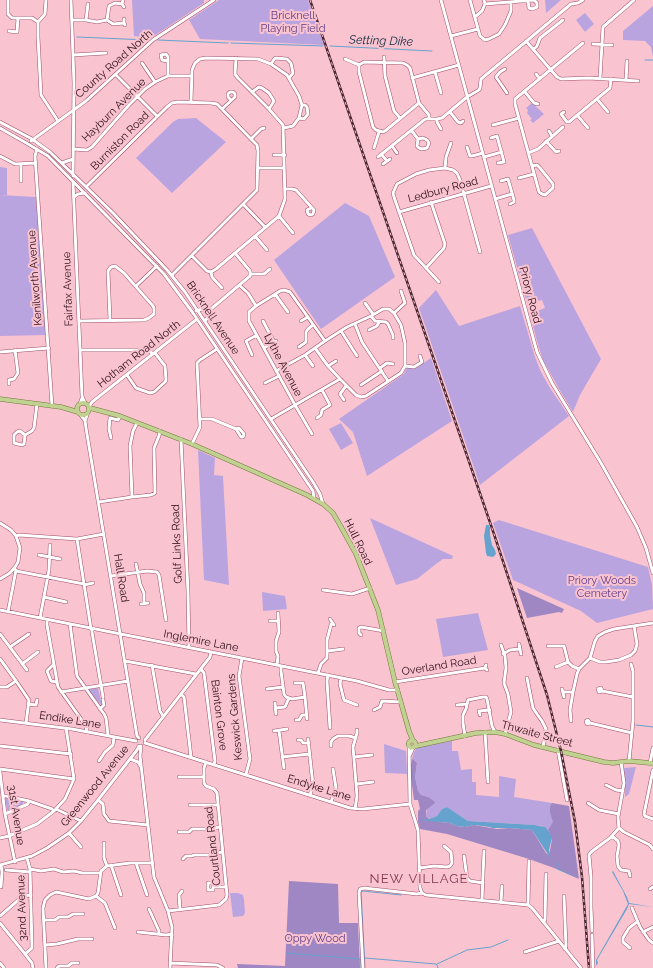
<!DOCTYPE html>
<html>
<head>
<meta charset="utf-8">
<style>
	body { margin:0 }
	canvas { display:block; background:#f9c3d0 }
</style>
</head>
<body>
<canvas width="653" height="968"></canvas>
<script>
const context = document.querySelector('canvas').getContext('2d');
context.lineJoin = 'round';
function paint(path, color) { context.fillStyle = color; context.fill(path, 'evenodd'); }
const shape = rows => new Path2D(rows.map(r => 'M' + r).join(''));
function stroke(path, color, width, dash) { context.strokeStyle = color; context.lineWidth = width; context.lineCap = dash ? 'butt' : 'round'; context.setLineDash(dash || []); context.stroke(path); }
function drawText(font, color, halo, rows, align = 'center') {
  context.font = font + ' Raleway,sans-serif'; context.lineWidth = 4; context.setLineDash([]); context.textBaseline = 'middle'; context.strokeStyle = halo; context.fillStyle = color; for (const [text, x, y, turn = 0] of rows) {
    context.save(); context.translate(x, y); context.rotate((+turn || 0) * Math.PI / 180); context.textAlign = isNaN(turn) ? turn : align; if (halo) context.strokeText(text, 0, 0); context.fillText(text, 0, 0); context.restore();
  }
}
paint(shape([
	[132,0,204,0,204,3,151,38,134,36],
	[219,0,308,0,324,45,200,39,189,20],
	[545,0,561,0,546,13],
	[653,6,653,57,651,47,645,41,623,40,623,31],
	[585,13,594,24,585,32,576,20],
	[532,103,544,114,533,123,530,120,532,119,527,113,528,110,526,108],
	[196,118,226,142,172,193,136,158,173,122,178,119],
	[0,167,7,168,7,195,0,195],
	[0,195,36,197,46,335,0,336],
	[345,203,369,216,395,277,321,329,274,260],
	[532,228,601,359,580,395,573,412,559,389,543,360,538,345,530,314,545,308,542,300,527,303,508,235],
	[436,290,459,326,520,306,535,357,541,372,550,388,569,416,480,485,419,308],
	[431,358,452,421,367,476,353,432,339,419,404,374,407,367,415,369],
	[341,423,353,443,341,450,329,429],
	[198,450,215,458,214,475,223,476,229,585,204,580],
	[370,518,453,556,452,559,443,559,436,564,417,579,396,585],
	[499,520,648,567,652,585,653,609,597,623,581,611,513,580,493,523],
	[262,592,285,596,287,609,263,611],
	[478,613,488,650,443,657,436,619],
	[98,688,102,705,101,705,89,691,90,689],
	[452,741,452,751,458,751,461,770,472,769,472,782,476,782,476,795,499,797,499,776,516,779,514,797,552,803,550,806,550,813,554,822,548,830,542,826,535,825,468,821,447,807,442,809,437,816,429,819,426,816,428,797,421,795,418,791,415,777,417,763,414,760,412,759,414,752,418,746,435,744],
	[384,744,406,751,407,774,385,773],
	[636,767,629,794,625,797,624,768],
	[5,798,21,800,23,801,23,804,8,811,7,809],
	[230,893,238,893,243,895,244,900,245,913,243,916,233,917]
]), '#baa4e0');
paint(shape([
	[517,588,564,609,562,613,559,612,527,618],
	[412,759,414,760,417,763,415,777,418,791,421,795,428,797,435,802,435,803,426,810,426,816,429,819,440,822,450,823,457,826,465,827,474,825,497,829,509,828,532,830,546,853,549,855,552,840,548,830,553,822,550,813,550,806,552,803,569,806,579,879,554,868,529,859,447,834,420,829,418,822,418,811,420,809,418,800,414,800,410,770],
	[289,881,338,884,339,923,358,923,360,968,238,968,237,964,285,966]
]), '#9e87c3');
paint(shape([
	[486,525,489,525,490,528,490,535,492,545,495,550,496,554,493,557,487,556,486,553,484,536],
	[447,807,468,821,535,825,545,827,548,830,552,838,549,850,550,856,555,860,558,864,559,863,558,868,577,878,557,869,558,863,555,860,549,856,532,830,509,828,492,828,490,827,474,825,465,827,457,826,450,823,419,820,429,819,437,816,442,809],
	[613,871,627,897,629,903,653,907,629,904,627,909,597,960,598,963,594,968,596,965,596,960,628,904,623,891,612,872]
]), '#66a2ce');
stroke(shape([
	[77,37,148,40],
	[158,40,228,43],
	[231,43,323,46],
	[330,46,432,51],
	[645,60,653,60],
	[636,725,653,727],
	[286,953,360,959,360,968],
	[365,958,436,964,437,965,438,968],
	[437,964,467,950,491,947,508,940],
	[365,968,361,892,363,891,401,895]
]), '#66a2ce', 1);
const minor = shape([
	[8,0,8,14,12,18,32,18,38,22],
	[46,0,45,14,38,22,38,37,41,95,58,121],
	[71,0,74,83,73,176],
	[123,0,122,4,124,7],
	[441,0,537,352,552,383,601,463,637,527,646,548,653,573],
	[470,0,480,36,485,40,489,39,499,34,505,25,511,11,511,2],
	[485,4,534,0,537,3,537,7,532,9,529,8,528,1],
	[475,17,482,11,485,4,484,0],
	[124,19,124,23,125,25],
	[72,20,86,20,97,22,107,20,113,24,124,23],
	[86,20,88,4],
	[107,20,109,6,115,3,122,4],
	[9,31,17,32,18,18],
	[451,36,478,29],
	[526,41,557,77,561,79,589,78,638,81],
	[593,44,612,45],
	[534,49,537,46,540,38,563,20],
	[73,55,106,53],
	[384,57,385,76,394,111,400,118],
	[345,59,359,65],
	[168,61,162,60,161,55,166,54,168,57,168,76],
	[142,63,155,82],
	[271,64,275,58,287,59,291,63,293,73,289,78],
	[359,65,359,72,373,127,376,130,383,132,385,131,419,103],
	[359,65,364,62,403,63,407,65,410,68,419,103,429,115,429,119],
	[505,69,500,72,496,77,507,93],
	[435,72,441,93],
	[536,74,540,79],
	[116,75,157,116],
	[412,78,459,65],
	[600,78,603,27,634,0],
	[626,80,627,61],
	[252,92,259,87,262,88,269,93,274,101,269,109],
	[525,92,534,103,538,104],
	[597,99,608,112],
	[191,102,192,70,195,63,200,59,206,58,258,59,271,64,287,75,299,96,302,105,299,118,293,126,284,128],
	[222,109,235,97,235,94,233,92,230,92,228,94,228,97,231,100],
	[450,112,458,122,461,123,463,121],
	[564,112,561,114,567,122,569,122,610,88,611,79],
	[577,115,588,128],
	[299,118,304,119,308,114,307,107,305,105,302,105],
	[437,119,437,122,441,129],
	[0,122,32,139,50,152,113,213,168,271,185,292,313,482,320,494,323,504],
	[493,125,519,118],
	[0,128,28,144,48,156,164,274,193,313,313,491,314,498],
	[411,130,418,139,423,138,427,140,429,143,427,148,422,149,419,148,417,146,418,139],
	[549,131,552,136],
	[491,138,497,136,504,162,498,163],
	[251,139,261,129,264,128],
	[31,141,86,101,153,40,214,0],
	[546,141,556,152,559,151],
	[392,146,397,153],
	[467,147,470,156,472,156,483,153],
	[374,148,379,132],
	[37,149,35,156,52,406],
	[73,149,87,150,92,147,129,105,145,89,155,82,168,76,191,76],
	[528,153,538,149,563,127],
	[381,154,387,161],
	[274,155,285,155],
	[0,156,15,164,36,163],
	[378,157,424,120,426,119,437,119,442,118,467,97,479,90,480,88,481,79,571,4,578,3,583,0],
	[484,157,502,152],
	[62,163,73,159],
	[21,164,21,181],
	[383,164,390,159],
	[532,166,537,165,540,168,553,184,553,188,545,195,542,194,539,192,538,188,515,104,515,99,583,43],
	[258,168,284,168],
	[445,168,446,157,451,143],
	[519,178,534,174],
	[501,181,508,179,514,200,514,202,510,204],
	[73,182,81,373,82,396,85,403],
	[86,187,167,107,172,103,178,102,211,103,217,104,251,139,257,145,258,151,257,190,172,275],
	[285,189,292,189,296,190,314,210,313,214,311,215,308,214,307,210,311,208],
	[74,197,78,194,85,193],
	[495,199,512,194],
	[243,204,265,227],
	[399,212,491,186],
	[279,216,293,233],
	[255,236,267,250],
	[192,256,207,271,211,272,216,269,279,216,285,199,283,125,269,109,238,78,235,74,236,58],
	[426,268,444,248,445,244,431,202],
	[211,272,212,277,222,288],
	[251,274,264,274,270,269],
	[439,282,414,255,394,197,393,193,397,184,416,174,429,170,445,168,453,170,457,173,460,180,480,252],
	[239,285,248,293,256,306,280,291,284,290,290,292,325,341],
	[136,286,157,266],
	[275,294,288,312],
	[365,303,373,314],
	[256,306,249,312,249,321,295,405,312,434],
	[196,311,202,309,210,309],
	[394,313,405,303,401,291],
	[371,316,375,321,386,322,388,324,393,335,393,338],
	[79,321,144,320,149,318,154,314,154,308,153,306,124,273,115,266,111,267,108,271,110,320],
	[205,321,208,317,211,309,250,276,250,271,235,253],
	[263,321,274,342],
	[301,321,308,317],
	[355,324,362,342,388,381],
	[369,330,377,326,379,322],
	[341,331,357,356],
	[299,347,306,342,306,332,308,329,313,325],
	[264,348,276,341],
	[80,350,148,350,153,354],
	[0,352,49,348],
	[252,355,246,341,257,335],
	[305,355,313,366],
	[328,366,336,361],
	[405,366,414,367,422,362,420,356],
	[380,368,387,363,393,364],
	[276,371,305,355,325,341,347,327,371,316,383,309,389,309,394,313,401,325,405,343,405,366,401,373,366,396,361,397,356,395,340,379,328,366,315,348],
	[127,375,136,388,150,393,154,392,165,382,166,380,165,366,155,353],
	[265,383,279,376],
	[9,384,9,380,14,379,18,373,15,350],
	[361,385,382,371],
	[344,400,340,394,346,386],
	[80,404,82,398],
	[89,407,92,402,197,319],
	[80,414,85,421,86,428,137,736,139,738],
	[317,418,321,415,322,410,330,405,322,390],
	[200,419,212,419,236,429,239,428,244,434,243,437,241,437,236,429],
	[271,419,340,379],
	[85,421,87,415],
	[25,435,20,431,17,432,14,435,14,443,22,445,24,444,25,435,32,431,34,428,37,404],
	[111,438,109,429,110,418,118,420,120,416],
	[181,439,188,592,189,648],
	[192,444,200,427,197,363,200,360,217,349],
	[132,497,130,446,133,431,137,423],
	[99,502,132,497,151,495,155,493,154,448,159,436,160,431],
	[0,523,11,530,16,536,20,548,18,562,15,567,10,573,0,579],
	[16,536,19,535,77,539,104,534],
	[77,539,91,629],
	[39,555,60,559],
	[136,564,140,584,144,593,144,604],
	[16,571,84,584],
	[111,576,147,571,157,572,159,575,166,620],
	[84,585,93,583],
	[323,590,352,594,370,588],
	[44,597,66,602],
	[141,604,148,603],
	[0,610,357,681,389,690,398,690],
	[8,612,16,570],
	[40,618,49,570,50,545],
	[330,619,334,625],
	[47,620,47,625,58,687,86,726,87,732],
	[270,621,278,621],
	[70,624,77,676,104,714,106,718,108,735],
	[92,629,92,632,103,697],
	[0,634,27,670],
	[361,635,359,633,359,628,361,627,384,631],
	[519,644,521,654],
	[501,645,505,656,506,668,504,683,508,694,511,712,505,734],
	[548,646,564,646,568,662,572,666,579,669],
	[10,647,29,634],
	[328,651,343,649],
	[503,654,510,650,519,649],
	[242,658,239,676,250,759,246,774],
	[590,658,600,662,606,662,619,660,631,655,635,651,637,644,634,626],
	[0,659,16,681,29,700,26,723],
	[125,661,196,674],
	[22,664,38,652],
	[54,664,47,671,51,681,56,682],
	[152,665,160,711,163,716],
	[277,665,278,656,276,651,276,641,279,632,278,613],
	[486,665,485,668,487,670],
	[281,666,281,671,284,694,286,697,292,699,305,697,307,719],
	[556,667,568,662],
	[201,669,204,673,215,761,214,764],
	[318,673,321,664,327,658,327,640,331,625,332,623],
	[328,675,327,681,330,728],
	[341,678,340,684,344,700,357,705],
	[527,678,533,708,537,714,542,721,546,729,543,747],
	[395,682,485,668],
	[295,683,303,683,305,697],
	[0,687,7,687,16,681],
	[267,689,283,687],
	[562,689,564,697],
	[602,691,599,692,598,689,601,688,602,691,633,697],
	[61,692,128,681],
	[563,692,573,692],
	[181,694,184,697,191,757],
	[275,703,276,714],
	[28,704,36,705,37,700],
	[457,705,467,704],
	[276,708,285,707,289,698],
	[100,709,104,705,103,700],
	[374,710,380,707,382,701,401,702],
	[480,715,479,711,490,710],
	[0,720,72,729,136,741],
	[296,720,299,720,302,715,306,715],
	[571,721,570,710,573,692,577,674,579,669,590,658,595,641,598,636,605,632,614,629,653,623],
	[590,723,587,724,586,721,588,720,590,723,632,733],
	[274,731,287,729],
	[279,731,284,768],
	[485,732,488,782],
	[465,736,463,723,463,715,466,709,468,700,483,697,486,697,487,699,492,726,495,732],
	[308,739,313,785,310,795],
	[145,740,210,657,211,652],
	[298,740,301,740,303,743,309,743],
	[145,743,350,808,363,809,410,804],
	[0,746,71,754],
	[141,746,140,756,154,877,168,911,172,927,170,968],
	[331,746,331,742,333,739,338,736,349,736,356,738],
	[409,746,410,804,418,830,420,888,422,893,426,895,528,905,532,908,581,968],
	[558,750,567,800],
	[410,755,413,748],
	[282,757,309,754],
	[354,757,372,755],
	[130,759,138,762,141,767],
	[99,761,105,752,113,745,114,737],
	[629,761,633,721,633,671,631,664],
	[650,763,653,748],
	[0,769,74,779],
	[653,770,644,814,645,816,653,819],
	[0,772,5,814,15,862],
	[179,777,204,777],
	[357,784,373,782],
	[606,785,616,790,623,791],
	[3,796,6,796,29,801,52,809,54,811],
	[98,800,103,804,104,814,109,821,148,825],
	[331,802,336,788,333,769],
	[588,803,599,810,619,814],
	[190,805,218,805],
	[56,809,81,821],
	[355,809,357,796,353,747,357,733,357,730],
	[5,814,28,804,29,801],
	[619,828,618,817,624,783,621,762],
	[619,828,624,832,650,845,653,849],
	[179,832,189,832,192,829,206,829,220,827],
	[69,833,81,847],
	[612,836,618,841,619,845,617,856,618,866,621,870,629,871,630,876],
	[0,838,9,836,37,824,54,811,65,799,74,779,66,728],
	[104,843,104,858,107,866],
	[464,856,467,878,470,881,483,883],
	[183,859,186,856,192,856,194,855,209,855,222,852],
	[136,863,147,895],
	[0,865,32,856,47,848,69,833,81,821,98,800,137,750,139,746],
	[1,865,2,872,1,887],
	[111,865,121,895],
	[420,868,434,866,447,867,450,866,452,863,451,852,444,846],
	[30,869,41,871,54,869,63,872,74,871,82,873,100,873],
	[6,870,30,872],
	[213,887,213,883,208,883,208,890,213,890,213,887,226,887],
	[650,889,653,887],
	[96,896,105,903,115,928],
	[564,896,566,946,565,949],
	[482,900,484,851],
	[501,902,502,886],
	[528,905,529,861],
	[632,908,640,927,649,940,653,943],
	[149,909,159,931,159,934],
	[180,909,179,895,182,891],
	[168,911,219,905,226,899,227,895,217,793,214,789,206,786,204,783,204,768,206,762],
	[0,916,23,896,31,895],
	[44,920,55,920,59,917,68,917,73,914,83,914],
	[543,922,545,920,546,874],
	[0,923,25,954,32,963,33,968],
	[592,931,591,907,591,877,589,855,591,852,610,838,619,828],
	[138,932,166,935,172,934],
	[643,932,653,927],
	[592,935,593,968],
	[45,945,57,944,78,939,92,939],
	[630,948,623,942,623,938,629,928,637,922],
	[525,952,559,941],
	[25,954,32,948,30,869,27,858],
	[0,963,4,968],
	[170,963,217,965,223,968],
	[46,968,43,908,45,900,50,895,56,892,89,899,96,896,98,893,101,871,107,866,130,863,153,863],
	[57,968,59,966,68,966,72,963,78,963],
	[363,968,359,893,360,889,364,888,417,894,422,893]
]);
const major = shape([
	[0,399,61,407,78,412],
	'77 409a6 6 0 1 1 12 0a6 6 0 1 1-12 0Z',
	[90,408,120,416,192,444,307,495,323,504,333,513,340,525,356,554,378,610,395,682,409,731,413,741],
	'408.5 744a3.5 3.5 0 1 1 7 0a3.5 3.5 0 1 1-7 0Z',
	[416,746,476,733,495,732,505,734,534,745,604,762,613,763,629,761,650,763,653,764]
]);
stroke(minor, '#9d4f67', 4);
stroke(major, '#737838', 5);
stroke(minor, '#fff', 3);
stroke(major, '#c1d192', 4);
const rail = shape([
	[310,0,494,534,547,695,561,751,575,822,582,877,589,968]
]);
stroke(rail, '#4a2732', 2.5);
stroke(rail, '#f9c3d0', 1, [3]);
drawText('11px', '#5d3d87', '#f9c3d0', [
	["Bricknell",293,16],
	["Playing Field",293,29],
	["Priory Woods",602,581],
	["Cemetery",602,594],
	["Oppy Wood",315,939]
]);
drawText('11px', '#2d0d18', '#f9c3d0', [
	["County Road North",114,64,-41],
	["Hayburn Avenue",114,110,-45],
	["Burniston Road",120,141,-45],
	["Ledbury Road",443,190,-15],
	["Kenilworth Avenue",35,278,-94],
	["Fairfax Avenue",68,289,-92],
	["Priory Road",530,295,75],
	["Bricknell Avenue",213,318,56],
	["Hotham Road North",139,354,-38],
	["Lythe Avenue",283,365,62],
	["Hull Road",358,542,64],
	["Golf Links Road",177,544,-92],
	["Hall Road",121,578,81],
	["Inglemire Lane",201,641,11],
	["Overland Road",439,666,-9],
	["Bainton Grove",219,715,83],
	["Keswick Gardens",235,717,-95],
	["Endike Lane",70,720,9],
	["Thwaite Street",537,734,15],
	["Greenwood Avenue",95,786,-51],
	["Endyke Lane",319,788,17],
	["31st Avenue",16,815,81],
	["Courtland Road",213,846,-96],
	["32nd Avenue",22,908,-92]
]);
drawText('italic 12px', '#112c3f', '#f9c3d0', [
	["Setting Dike",381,41,2]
]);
context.letterSpacing = '1px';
drawText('13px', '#823750', '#f9c3d0', [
	["NEW VILLAGE",419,879]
]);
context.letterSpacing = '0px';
</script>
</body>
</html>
